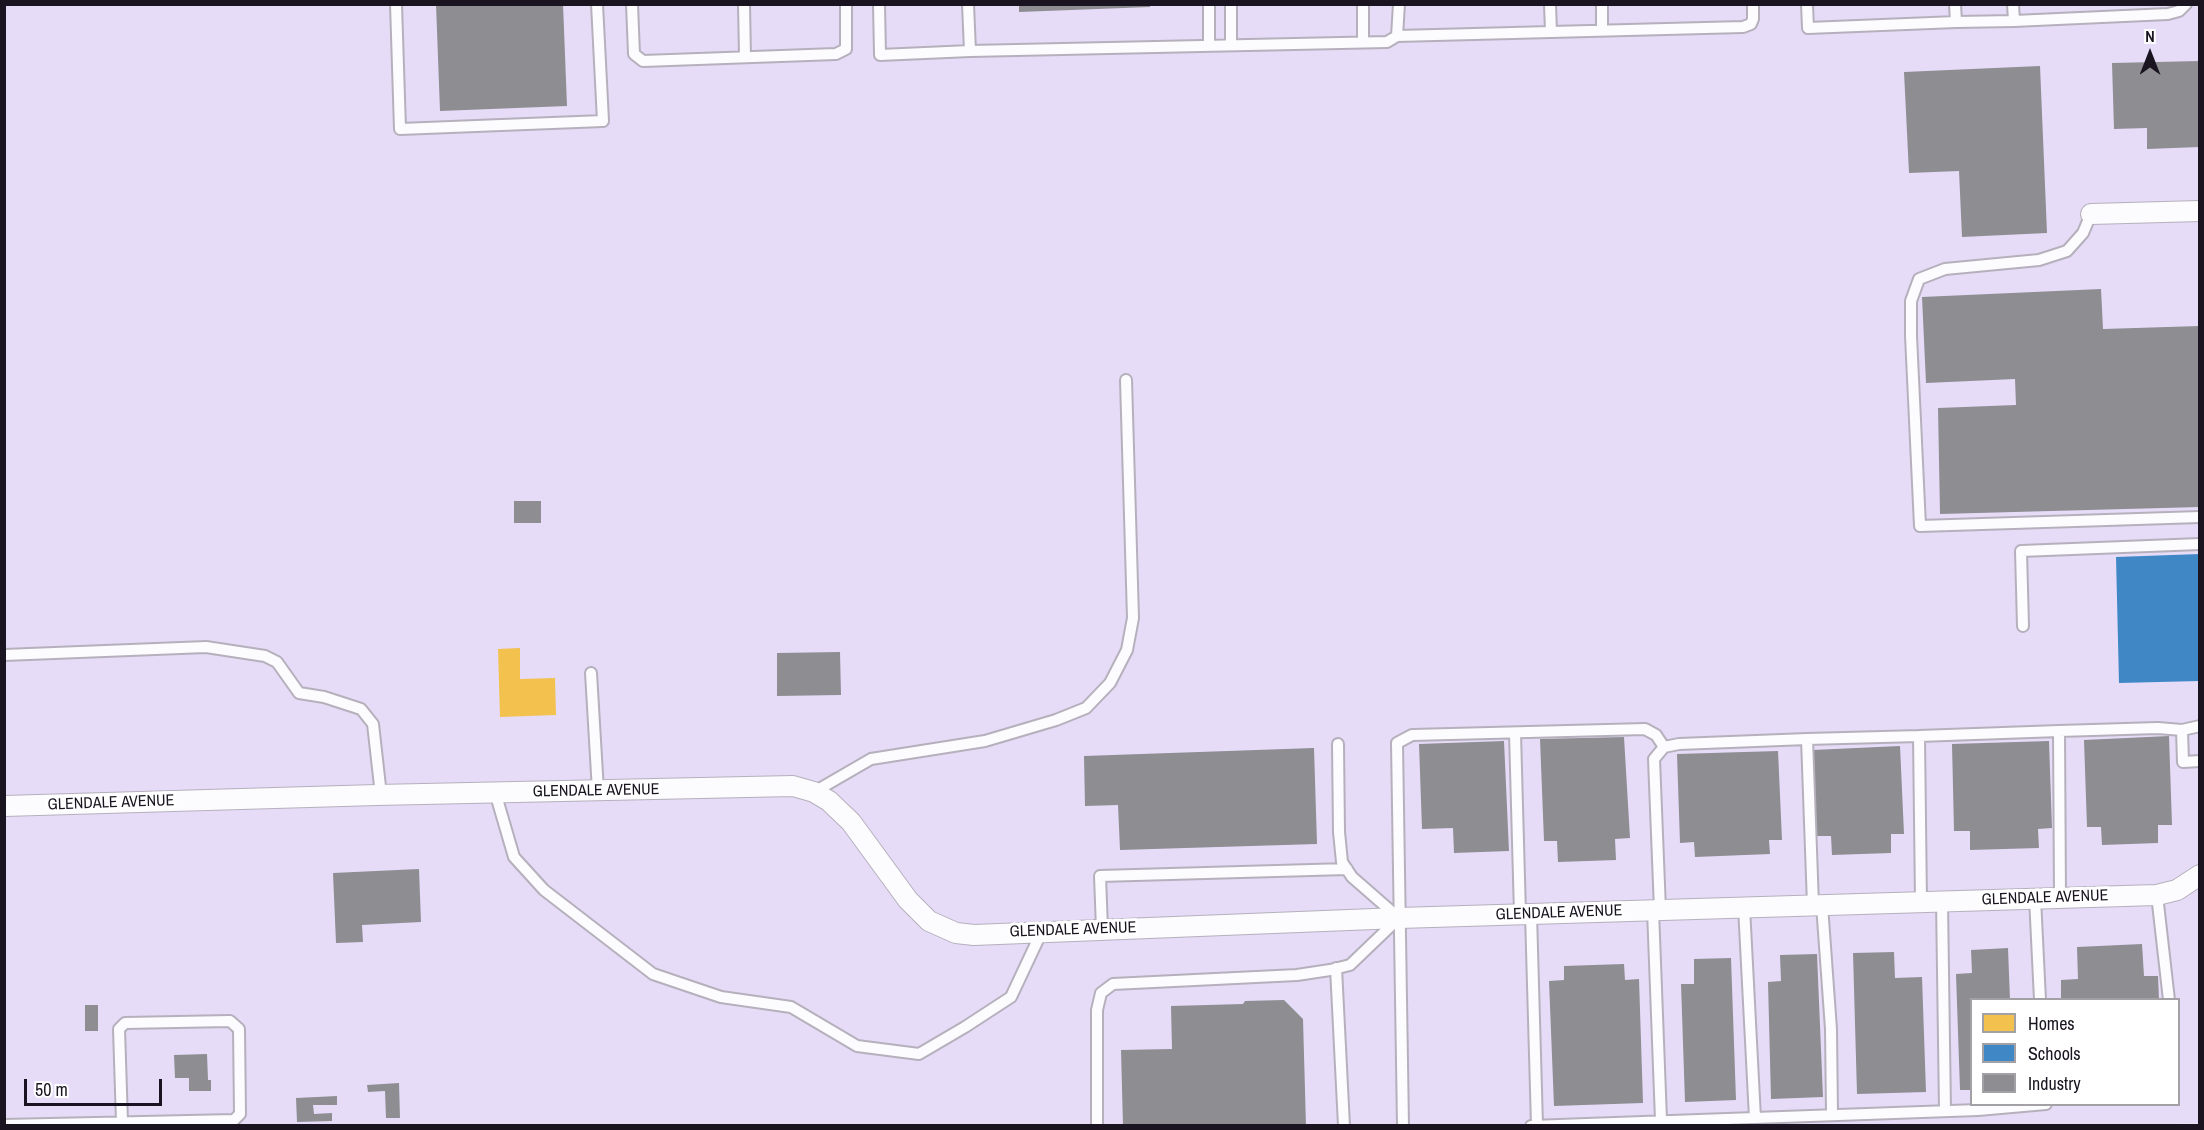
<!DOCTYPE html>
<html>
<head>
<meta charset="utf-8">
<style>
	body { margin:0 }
	#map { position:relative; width:2204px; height:1130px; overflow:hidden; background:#ebe6f4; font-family:"Archivo Narrow",sans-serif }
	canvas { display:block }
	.frame { position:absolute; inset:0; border:6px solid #19141f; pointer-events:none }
	.legend { position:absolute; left:1970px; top:998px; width:210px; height:108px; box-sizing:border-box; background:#fff; border:2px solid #a3a1a5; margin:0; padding:8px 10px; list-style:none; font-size:18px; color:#19141f }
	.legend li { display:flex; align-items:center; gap:12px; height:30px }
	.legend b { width:30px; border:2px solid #a3a1a5 }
	.north { position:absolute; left:2120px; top:24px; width:60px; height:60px; -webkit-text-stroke:4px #fff; paint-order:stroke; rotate:0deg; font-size:16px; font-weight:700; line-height:24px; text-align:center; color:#19141f }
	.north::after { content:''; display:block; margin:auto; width:21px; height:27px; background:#19141f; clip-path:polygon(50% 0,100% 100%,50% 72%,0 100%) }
	.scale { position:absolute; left:24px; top:1079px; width:138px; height:27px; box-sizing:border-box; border:3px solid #19141f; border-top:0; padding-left:8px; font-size:18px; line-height:21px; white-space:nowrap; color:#19141f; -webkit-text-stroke:4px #fff; paint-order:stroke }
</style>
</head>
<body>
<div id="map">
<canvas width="2204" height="1130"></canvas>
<div class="frame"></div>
<ul class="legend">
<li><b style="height:16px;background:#f2c14e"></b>Homes</li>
<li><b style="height:16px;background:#3f88c5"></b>Schools</li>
<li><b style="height:16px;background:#8d8d92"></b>Industry</li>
</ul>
<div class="north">N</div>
<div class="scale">50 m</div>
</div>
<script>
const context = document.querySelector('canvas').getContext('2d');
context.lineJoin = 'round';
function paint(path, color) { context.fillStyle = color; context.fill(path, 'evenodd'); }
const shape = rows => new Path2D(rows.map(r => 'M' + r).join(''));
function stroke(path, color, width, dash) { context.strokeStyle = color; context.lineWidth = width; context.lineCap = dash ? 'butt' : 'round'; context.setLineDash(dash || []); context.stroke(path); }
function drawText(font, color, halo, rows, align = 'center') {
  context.font = font + ' "Archivo Narrow",sans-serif'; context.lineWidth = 6; context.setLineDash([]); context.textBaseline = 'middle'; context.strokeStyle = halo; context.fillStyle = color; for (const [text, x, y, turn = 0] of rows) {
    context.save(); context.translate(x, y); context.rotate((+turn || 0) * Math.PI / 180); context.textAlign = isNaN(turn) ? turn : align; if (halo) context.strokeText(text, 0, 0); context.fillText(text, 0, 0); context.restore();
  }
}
paint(shape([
	[5,5,2199,5,2199,1123,2114,1126,5,1126],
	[1972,1000,2178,1000,2178,1104,1972,1104]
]), '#e7dcf8');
paint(shape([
	[520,648,520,679,555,678,556,715,500,717,498,649]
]), '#f2c14e');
paint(shape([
	[2200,554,2200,681,2119,683,2116,557]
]), '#3f88c5');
paint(shape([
	[436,4,563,4,567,106,440,111],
	[1019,4,1150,4,1150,7,1019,12],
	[2200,61,2200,147,2147,149,2147,128,2114,129,2112,63],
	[2040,66,2047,233,1962,237,1959,171,1909,173,1904,72],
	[2101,289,2103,329,2200,326,2200,507,1940,514,1938,408,2016,405,2015,379,1926,383,1922,297],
	[514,501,541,501,541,523,514,523],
	[840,652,841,695,777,696,777,653],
	[2169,736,2172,825,2158,825,2158,843,2102,845,2101,827,2087,827,2084,740],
	[1624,737,1630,838,1615,839,1616,860,1558,862,1557,841,1544,841,1540,739],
	[1504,741,1509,851,1454,853,1453,828,1422,829,1419,744],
	[2049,741,2052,828,2038,829,2039,848,1970,850,1970,831,1954,831,1952,744],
	[1900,746,1904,834,1891,834,1891,853,1832,855,1831,836,1817,836,1813,750],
	[1314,748,1317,844,1120,850,1118,805,1085,806,1084,756],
	[1778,751,1782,840,1769,840,1770,854,1695,857,1694,842,1680,843,1677,754],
	[419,869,421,922,362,925,363,942,336,943,333,873],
	[2142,944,2144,976,2158,976,2159,1000,2061,1000,2061,980,2078,979,2077,947],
	[2008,948,2010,1000,1972,1000,1972,1090,1960,1090,1956,974,1972,973,1971,950],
	[1894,952,1895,978,1922,977,1926,1092,1857,1094,1853,953],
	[1817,954,1823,1097,1771,1099,1768,982,1781,981,1780,955],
	[1731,958,1736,1100,1685,1102,1681,984,1694,984,1694,959],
	[1624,964,1625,980,1639,979,1643,1103,1554,1106,1549,981,1564,980,1564,966],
	[1284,1000,1303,1019,1306,1126,1123,1126,1121,1050,1172,1049,1171,1006,1243,1004,1245,1001],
	[85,1005,98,1005,98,1031,85,1031],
	[207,1054,208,1080,211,1080,211,1091,189,1091,189,1078,175,1078,174,1055],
	[399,1083,400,1118,386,1118,385,1091,368,1092,367,1085],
	[337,1096,337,1105,313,1105,314,1114,332,1113,332,1121,297,1122,296,1098]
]), '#8d8d92');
const service = shape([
	[396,4,400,129,603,121,597,4],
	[632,4,634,54,643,61,836,54,846,49,846,4],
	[744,4,745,57],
	[879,4,880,55,970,51,968,4],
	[1363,4,1363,42],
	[1602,4,1602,30],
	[1807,4,1808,28,1956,22,1955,4],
	[2014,21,2168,14,2179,11,2186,4],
	[1956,22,2014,21,2013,4],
	[1551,32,1743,27,1751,24,1753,19,1753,4],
	[1397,36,1551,32,1550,4],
	[1231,45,1231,4],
	[1209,46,1209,4],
	[970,51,1387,42,1397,36,1399,4],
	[2091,214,2083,233,2067,251,2039,260,1945,269,1919,279,1911,301,1911,336,1920,526,2200,517],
	[2023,626,2021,551,2200,544],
	[4,655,206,647,265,656,277,662,299,693,324,697,361,709,373,724,381,795],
	[591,673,598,791],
	[2182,730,2183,762,2200,761],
	[2059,731,2158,728,2182,730,2200,726],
	[1515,733,1520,914],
	[1919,736,2059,731,2060,897],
	[1338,744,1339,832,1342,862,1352,877,1399,918],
	[495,792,514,857,544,890,653,974,721,997,791,1007,857,1046,919,1054,965,1027,1011,997,1042,931],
	[814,792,871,759,985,741,1056,720,1086,708,1110,683,1127,650,1133,618,1126,380],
	[2157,895,2169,1000],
	[2035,898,2040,1000],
	[1942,901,1945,1111],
	[1813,905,1807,739,1919,736,1921,902],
	[1822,905,1831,1029,1832,1114],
	[1744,907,1755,1118],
	[1653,910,1661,1120],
	[1660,910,1654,759,1664,747,1679,744,1807,739],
	[1531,914,1537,1125],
	[1102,929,1100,876,1347,869],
	[1336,968,1344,1126],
	[4,1125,234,1120,240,1114,239,1029,230,1021,125,1023,119,1029,122,1122],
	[1097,1126,1097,1010,1101,993,1113,984,1297,975,1330,970,1350,965,1399,918],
	[1403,1126,1397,743,1412,735,1645,729,1656,735,1664,747],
	[1531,1126,1978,1110,2046,1104]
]);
const minor = shape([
	[2091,214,2200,211],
	[4,806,377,795,793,786,814,792,829,801,851,822,908,900,929,921,956,933,974,935,1399,918,2157,895,2177,890,2200,875]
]);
stroke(service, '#b5b0bc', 14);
stroke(minor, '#b5b0bc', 22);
stroke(service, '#fcfbfd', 10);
stroke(minor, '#fcfbfd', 20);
drawText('16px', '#19141f', '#fff', [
	["GLENDALE AVENUE",596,791,-1],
	["GLENDALE AVENUE",111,803,-2],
	["GLENDALE AVENUE",2045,898,-2],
	["GLENDALE AVENUE",1559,913,-2],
	["GLENDALE AVENUE",1073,930,-2]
]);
</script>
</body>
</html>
